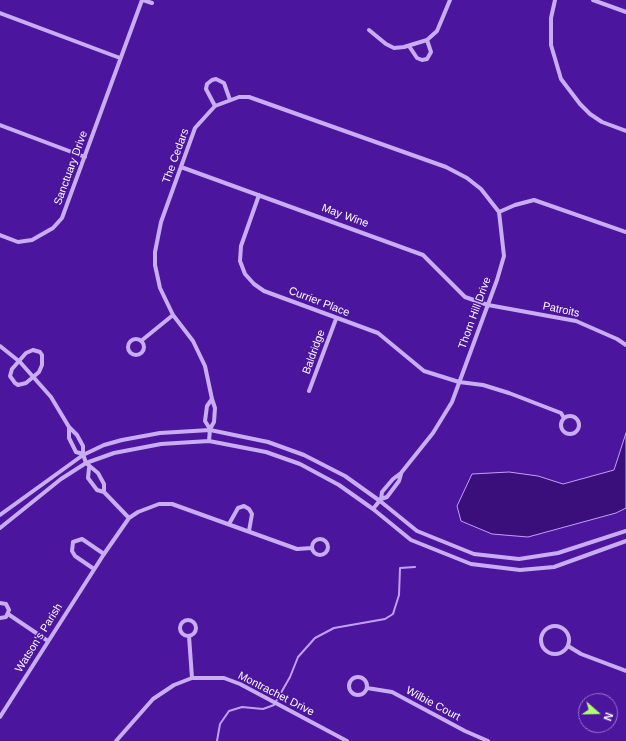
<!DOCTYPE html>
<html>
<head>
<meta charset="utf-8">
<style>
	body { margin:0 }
	#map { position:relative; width:626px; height:741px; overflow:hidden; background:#4c159e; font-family:Helvetica,sans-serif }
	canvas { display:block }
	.north { position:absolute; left:578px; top:693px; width:40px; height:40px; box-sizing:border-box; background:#4c159e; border:1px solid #9473c5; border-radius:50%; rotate:110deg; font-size:11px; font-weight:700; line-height:16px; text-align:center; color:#fff }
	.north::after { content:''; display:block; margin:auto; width:14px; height:18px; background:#b0ff6f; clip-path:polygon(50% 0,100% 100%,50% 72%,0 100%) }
</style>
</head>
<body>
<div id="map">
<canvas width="626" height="741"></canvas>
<div class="north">N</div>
</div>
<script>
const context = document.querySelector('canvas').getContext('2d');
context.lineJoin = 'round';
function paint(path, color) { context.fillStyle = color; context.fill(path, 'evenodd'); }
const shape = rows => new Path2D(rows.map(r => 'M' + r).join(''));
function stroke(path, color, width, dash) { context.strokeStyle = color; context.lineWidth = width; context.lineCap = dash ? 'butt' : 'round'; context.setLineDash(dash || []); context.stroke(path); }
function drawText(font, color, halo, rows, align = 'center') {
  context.font = font + ' Helvetica,sans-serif'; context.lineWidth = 3; context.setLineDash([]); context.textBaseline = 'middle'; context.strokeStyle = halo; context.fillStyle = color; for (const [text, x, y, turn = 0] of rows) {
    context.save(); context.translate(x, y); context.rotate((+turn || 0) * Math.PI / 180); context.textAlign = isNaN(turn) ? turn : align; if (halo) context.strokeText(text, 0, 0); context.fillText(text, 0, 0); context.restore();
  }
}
const water = shape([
	[626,433,626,508,616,513,528,537,492,534,461,521,457,506,472,474,509,472,538,476,563,484,614,470,626,433]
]);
paint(water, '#3a0e7b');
stroke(water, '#c0a0f6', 1);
stroke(shape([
	[217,741,220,724,229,711,242,707,263,709,274,705,290,677,298,657,315,638,334,628,385,619,393,614,399,595,400,568,415,567]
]), '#c0a0f6', 2);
stroke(shape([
	[143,0,152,3],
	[555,0,551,18,551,45,561,79,580,104,590,114,602,122,626,131],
	[593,0,626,12],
	[0,13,120,58],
	[369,30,386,44,394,48,404,47,427,40,437,31,450,0],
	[409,46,417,58,422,60,427,59,431,52,427,40],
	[215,106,206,89,207,84,212,80,216,79,224,83,230,100],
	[0,125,85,157],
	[181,167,423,255,465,297,488,305,576,321,617,339,626,345],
	[259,195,241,246,240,261,245,274,254,284,264,291,378,333,424,371,459,382,483,385,509,393,561,413,564,418],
	[499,212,515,205,534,200,626,232],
	[0,235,18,242,32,240,53,228,62,218,142,0],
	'128 347a8 8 0 1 1 16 0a8 8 0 1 1-16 0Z',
	[141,341,173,315],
	[0,346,20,362,51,397,69,427,77,435,83,446,83,454,86,463,98,473,104,484,104,492,129,518],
	[33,350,40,352,42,355,42,365,39,372,26,383,18,385,15,383,10,376,12,369,26,353,33,350],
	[309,391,336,319],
	'561 425a9 9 0 1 1 18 0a9 9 0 1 1-18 0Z',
	[69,427,69,438,76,452,83,454],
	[210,429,205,421,207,406,212,399],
	[209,441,210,429,214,422,215,408,212,399,205,366,193,341,173,315,160,288,155,265,155,252,161,222,195,128,215,106,239,97,249,97,446,167,467,178,481,189,499,212,504,256,497,280,452,402,433,433,401,473,393,479,382,492,381,499,373,509],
	[89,468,88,478,97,490,104,492],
	[381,499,387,497,399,481,401,474],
	[0,515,83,455,104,445,122,440,160,433,210,430,268,442,304,455,345,476,380,501,417,531,474,554,519,559,558,553,626,531],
	[229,524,238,508,244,506,249,509,252,514,249,531],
	[0,528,61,479,86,463,114,453,161,444,209,441,266,452,300,464,339,485,373,509,411,540,471,564,520,570,554,567,626,541],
	'312 547a8 8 0 1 1 16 0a8 8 0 1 1-16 0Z',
	[94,569,75,556,72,551,73,542,82,539,104,554],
	[0,603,6,604,9,610,6,617,0,618],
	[8,614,48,641],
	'180 628a8 8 0 1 1 16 0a8 8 0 1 1-16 0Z',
	'541 640a14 14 0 1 1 28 0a14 14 0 1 1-28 0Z',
	[189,636,192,678],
	[568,646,581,654,626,671],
	'349 686a9 9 0 1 1 18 0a9 9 0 1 1-18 0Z',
	[367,688,392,692,465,731,488,741],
	[0,717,104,554,129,518,138,512,159,504,172,504,297,549,312,548],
	[116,741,153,699,174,685,192,678,224,678,240,684,347,741]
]), '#c8adf3', 4);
drawText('11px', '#fff', '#4c159e', [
	["The Cedars",176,156,-70],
	["Sanctuary Drive",71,168,-70],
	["May Wine",345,216,20],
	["Currier Place",319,302,21],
	["Patroits",561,310,12],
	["Thorn Hill Drive",475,313,-70],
	["Baldridge",314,352,-70],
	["Watson's Parish",39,638,-58],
	["Montrachet Drive",276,694,27],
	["Wilbie Court",433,704,28]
]);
</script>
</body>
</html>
